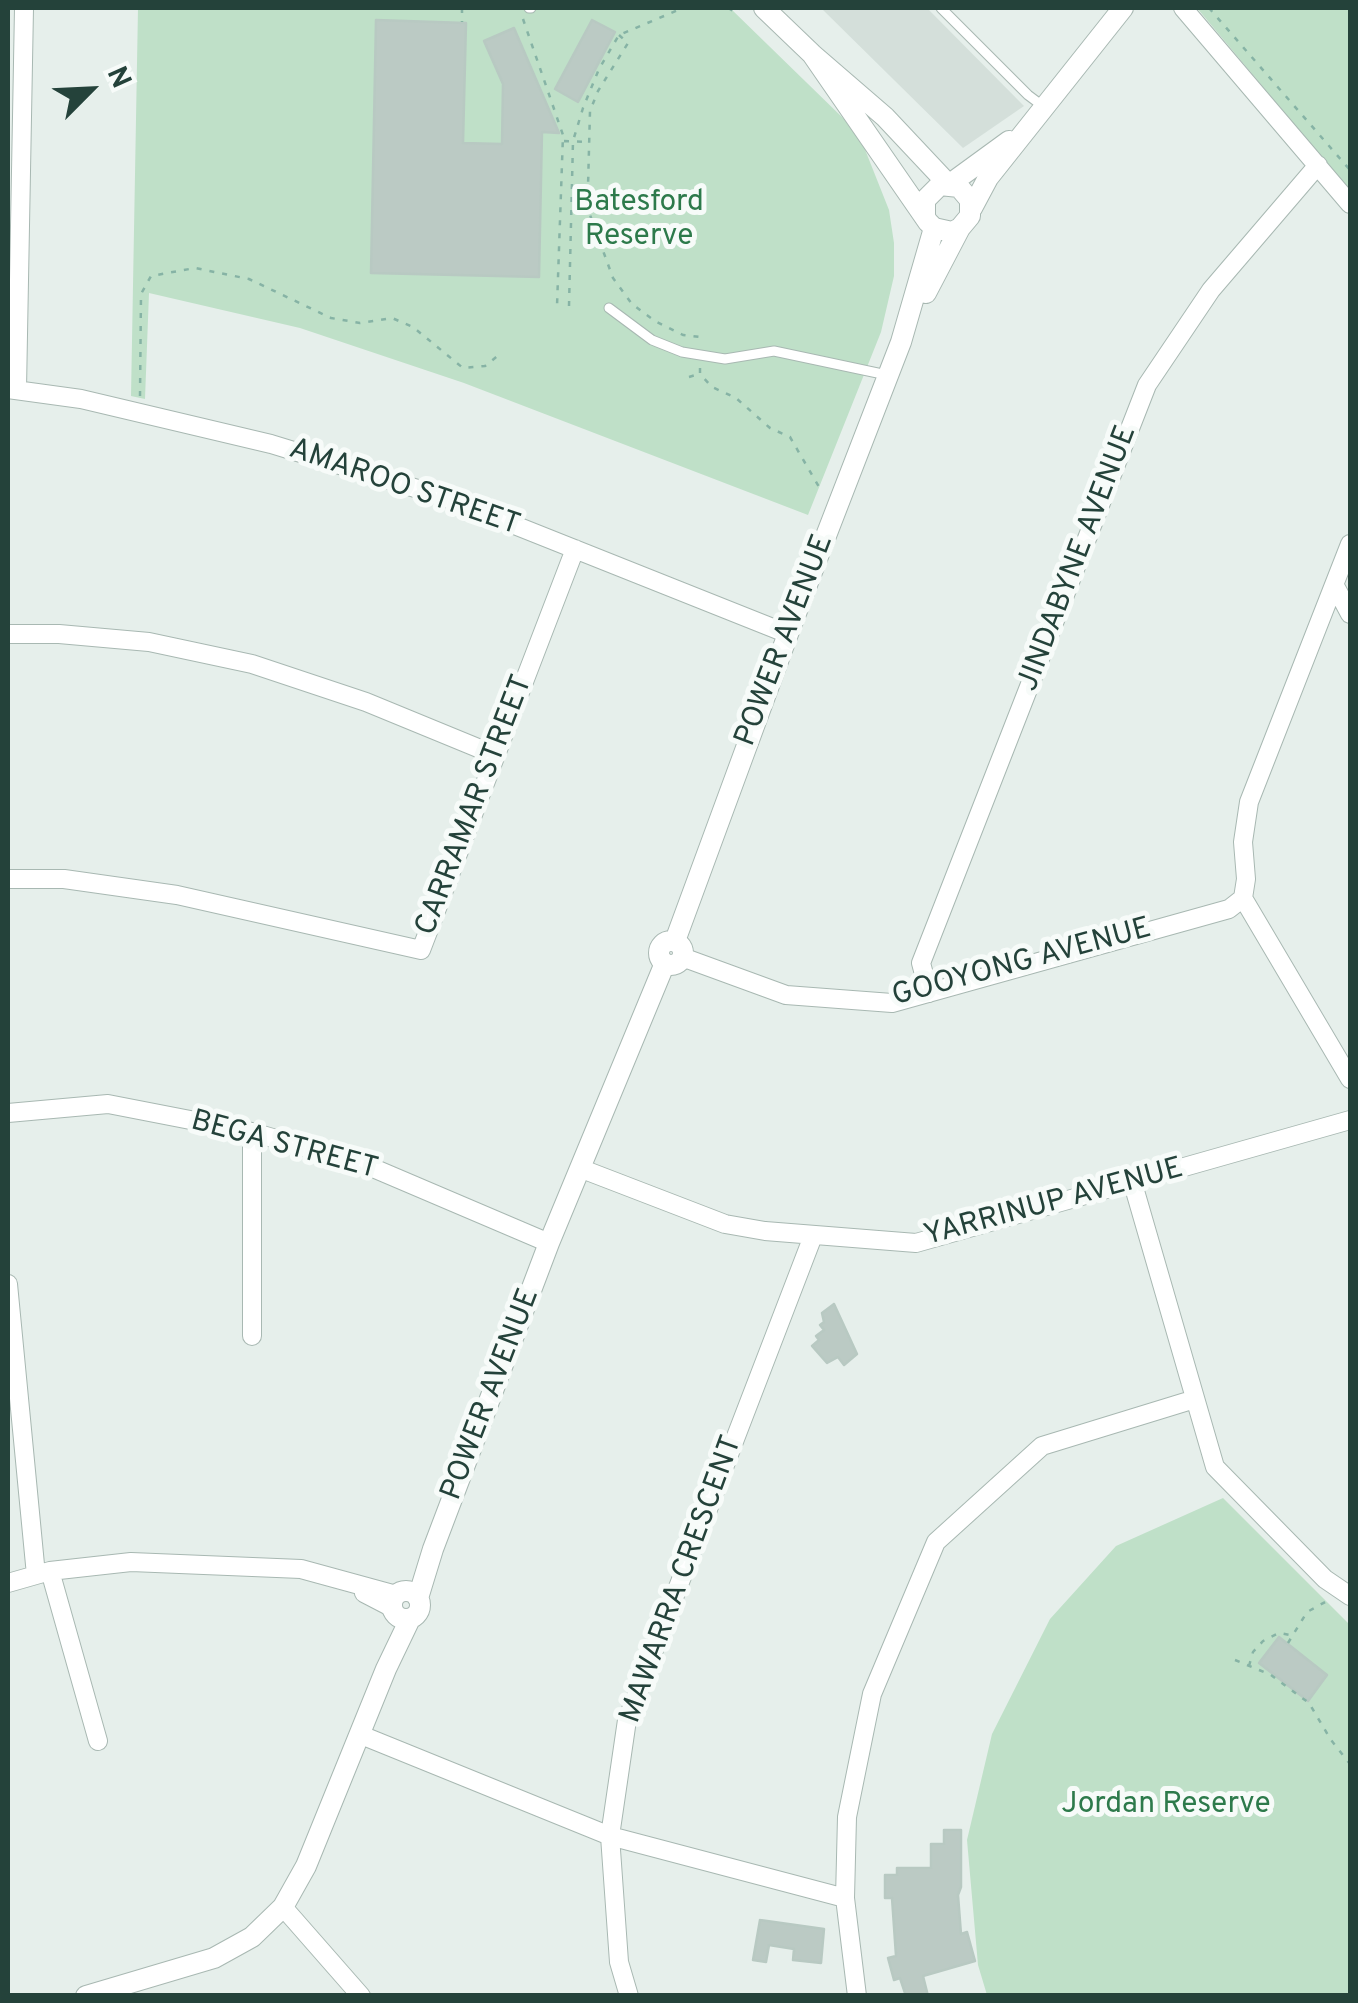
<!DOCTYPE html>
<html>
<head>
<meta charset="utf-8">
<style>
	body { margin:0 }
	#map { position:relative; width:1358px; height:2003px; overflow:hidden; background:#e6efeb; font-family:Overpass,sans-serif }
	canvas { display:block }
	.frame { position:absolute; inset:0; border:10px solid #24423a; pointer-events:none }
	.north { position:absolute; left:40px; top:40px; width:100px; height:100px; -webkit-text-stroke:8px #f7fbf9; paint-order:stroke; rotate:66deg; font-size:28px; font-weight:700; line-height:40px; text-align:center; color:#24423a }
	.north::after { content:''; display:block; margin:auto; width:35px; height:45px; background:#24423a; clip-path:polygon(50% 0,100% 100%,50% 72%,0 100%) }
</style>
</head>
<body>
<div id="map">
<canvas width="1358" height="2003"></canvas>
<div class="frame"></div>
<div class="north">N</div>
</div>
<script>
const context = document.querySelector('canvas').getContext('2d');
context.lineJoin = 'round';
function paint(path, color) { context.fillStyle = color; context.fill(path, 'evenodd'); }
const shape = rows => new Path2D(rows.map(r => 'M' + r).join(''));
function stroke(path, color, width, dash) { context.strokeStyle = color; context.lineWidth = width; context.lineCap = dash ? 'butt' : 'round'; context.setLineDash(dash || []); context.stroke(path); }
function drawText(font, color, halo, rows, align = 'center') {
  context.font = font + ' Overpass,sans-serif'; context.lineWidth = 10; context.setLineDash([]); context.textBaseline = 'middle'; context.strokeStyle = halo; context.fillStyle = color; for (const [text, x, y, turn = 0] of rows) {
    context.save(); context.translate(x, y); context.rotate((+turn || 0) * Math.PI / 180); context.textAlign = isNaN(turn) ? turn : align; if (halo) context.strokeText(text, 0, 0); context.fillText(text, 0, 0); context.restore();
  }
}
paint(shape([
	[821,8,927,8,1024,106,963,148]
]), '#d4dfda');
paint(shape([
	[138,8,730,8,844,119,864,147,889,210,894,243,894,276,881,332,808,515,464,383,300,328,149,293,145,399,131,396],
	[1197,8,1350,8,1350,191],
	[1223,1498,1350,1625,1350,1995,987,1995,978,1965,967,1840,992,1734,1050,1619,1116,1546]
]), '#bfe0c8');
const building = shape([
	[376,20,466,23,463,143,502,144,503,84,484,41,514,28,559,133,542,132,539,277,371,273,376,20],
	[592,20,615,32,578,102,555,89,592,20],
	[834,1304,857,1354,844,1365,838,1357,827,1363,812,1346,819,1340,816,1336,824,1330,820,1325,824,1322,822,1313,834,1304],
	[1279,1637,1327,1675,1308,1701,1259,1663,1279,1637],
	[944,1830,961,1830,961,1887,958,1895,961,1934,967,1932,975,1961,923,1976,928,1996,906,1996,900,1978,894,1980,888,1958,896,1956,892,1898,885,1898,885,1875,897,1875,897,1868,931,1868,931,1844,944,1844,944,1830],
	[760,1920,824,1929,821,1963,793,1960,794,1949,769,1945,766,1962,753,1960,760,1920]
]);
paint(building, '#bbcac4');
stroke(building, '#b8c9c2', 2.5);
const service = shape([
	[529,8,531,8],
	[941,8,1028,95,1044,107],
	[609,308,652,340,682,352,725,359,774,351,887,375]
]);
const minor = shape([
	[1183,8,1350,204],
	[8,389,81,399,271,444,444,497,788,634],
	[17,389,24,8],
	[1350,544,1249,802,1243,842,1246,879,1243,898,1350,1079],
	[1335,586,1350,614],
	[8,634,59,634,149,642,252,664,366,702,495,755],
	[8,879,64,879,177,895,421,950,575,549],
	[682,957,786,995,892,1003,1229,909,1243,898],
	[929,993,921,963,1147,385,1211,290,1318,165],
	[8,1113,108,1104,252,1132,366,1165,549,1243],
	[582,1169,725,1224,765,1231,916,1243,1350,1120],
	[1133,1184,1215,1467,1325,1579,1350,1596],
	[8,1284,36,1575],
	[252,1336,252,1132],
	[50,1571,98,1741],
	[8,1583,50,1571,131,1562,301,1569,396,1595],
	[364,1593,391,1607],
	[361,1735,610,1836,845,1898],
	[283,1907,361,1996],
	[629,1996,619,1962,610,1836,627,1720,813,1236],
	[857,1996,845,1898,847,1817,872,1694,936,1542,1042,1446,1195,1399]
]);
const tertiary = shape([
	[764,8,812,54,885,117,948,184],
	[812,54,928,222,934,228,952,232,960,228,970,216,970,200,959,187,940,185,925,200,925,215],
	[950,184,1009,141],
	[972,208,988,178,1123,8],
	[926,293,960,228],
	'659 953a12 12 0 1 1 24 0a12 12 0 1 1-24 0Z',
	[675,941,788,634,901,342,934,228],
	'392 1605a14 14 0 1 1 28 0a14 14 0 1 1-28 0Z',
	[418,1598,433,1549,549,1243,665,963],
	[86,1996,214,1958,252,1937,283,1907,306,1866,386,1669,410,1619]
]);
stroke(service, '#a8b8b2', 11);
stroke(minor, '#a8b8b2', 20);
stroke(tertiary, '#a8b8b2', 22);
stroke(shape([
	[448,8,461,10],
	[462,8,462,22],
	[728,8,735,12,741,8],
	[1209,8,1350,170],
	[523,19,563,135,557,306],
	[619,35,628,43,598,91,590,111,588,187,590,215,613,278,632,304,655,321,683,335,700,337,700,340],
	[564,141,586,142],
	[569,306,573,141,583,108,599,69,619,35,683,8],
	[700,368,700,374,712,387,736,398,770,428,790,437,819,487,825,490],
	[689,377,699,374],
	[140,396,141,294,151,276,195,268,249,279,331,318,360,323,392,318,413,327,463,368,485,366,500,354],
	[1288,1643,1307,1612,1327,1601],
	[1235,1660,1271,1675,1309,1703,1331,1740,1350,1764],
	[1249,1666,1253,1652,1263,1641,1279,1633,1290,1635]
]), '#86b3a5', 2.5, [5, 8]);
stroke(service, '#fff', 9);
stroke(minor, '#fff', 18);
stroke(tertiary, '#fff', 20);
drawText('30px', '#2d7a4b', '#f7fbf9', [
	["Batesford",639,204],
	["Reserve",639,238],
	["Jordan Reserve",1166,1806]
]);
drawText('30px', '#24423a', '#f7fbf9', [
	["AMAROO STREET",404,489,19],
	["JINDABYNE AVENUE",1079,559,-69],
	["POWER AVENUE",786,641,-69],
	["CARRAMAR STREET",476,806,-69],
	["GOOYONG AVENUE",1022,964,-15],
	["BEGA STREET",284,1147,15],
	["YARRINUP AVENUE",1054,1204,-15],
	["POWER AVENUE",492,1395,-69],
	["MAWARRA CRESCENT",683,1580,-70]
]);
</script>
</body>
</html>
